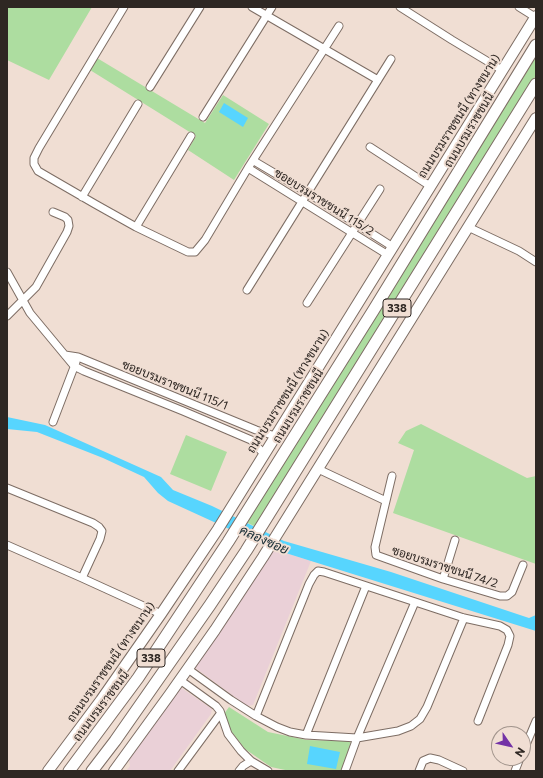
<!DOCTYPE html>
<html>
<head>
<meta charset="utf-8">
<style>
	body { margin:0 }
	#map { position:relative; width:543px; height:778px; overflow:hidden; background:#f0ded3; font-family:Commissioner,sans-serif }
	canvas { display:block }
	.frame { position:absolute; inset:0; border:8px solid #2e2723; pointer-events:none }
	.north { position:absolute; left:491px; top:726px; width:40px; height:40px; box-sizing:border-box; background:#f0ded3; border:1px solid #a2958d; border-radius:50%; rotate:124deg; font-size:11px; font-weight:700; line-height:16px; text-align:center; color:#2e2723 }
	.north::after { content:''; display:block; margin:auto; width:14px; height:18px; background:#7332a6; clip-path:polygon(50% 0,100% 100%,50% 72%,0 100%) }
</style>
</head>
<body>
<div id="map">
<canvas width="543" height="778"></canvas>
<div class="frame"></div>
<div class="north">N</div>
</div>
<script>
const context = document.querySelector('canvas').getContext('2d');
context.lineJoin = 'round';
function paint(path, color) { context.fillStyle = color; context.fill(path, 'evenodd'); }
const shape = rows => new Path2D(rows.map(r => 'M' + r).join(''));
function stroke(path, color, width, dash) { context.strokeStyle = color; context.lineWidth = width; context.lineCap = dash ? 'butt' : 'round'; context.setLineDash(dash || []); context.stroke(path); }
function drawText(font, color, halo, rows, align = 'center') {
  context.font = font + ' Commissioner,Sarabun,sans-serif'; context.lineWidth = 4; context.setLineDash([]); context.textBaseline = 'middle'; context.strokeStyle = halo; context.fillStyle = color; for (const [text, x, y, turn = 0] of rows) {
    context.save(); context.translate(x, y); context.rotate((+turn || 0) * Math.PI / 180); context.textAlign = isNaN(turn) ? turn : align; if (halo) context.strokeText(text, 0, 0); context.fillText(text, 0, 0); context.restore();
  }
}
paint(shape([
	[273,549,311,561,253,705,247,706,194,667],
	[180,687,212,709,211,714,170,771,126,771,130,766,129,760]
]), '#ead0d7');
paint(shape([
	[7,7,92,7,49,80,7,60],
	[536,57,536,75,256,527,246,522],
	[97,58,205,123,223,95,269,124,234,180,188,150,196,136,90,70],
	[421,424,527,478,536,476,536,564,393,513,414,450,398,443,406,431],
	[186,435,227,452,211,491,170,474],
	[229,707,268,732,307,740,351,741,343,770,290,771,271,767,245,749,221,718]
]), '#addda0');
paint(shape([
	[224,103,248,118,243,127,219,112],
	[7,417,45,425,161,477,173,490,212,506,284,541,391,572,529,618,536,615,536,631,311,561,273,549,168,501,158,493,144,477,103,458,37,432,7,429],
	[310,746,340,752,336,769,307,764]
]), '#57d5fe');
const minor = shape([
	[124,7,39,148,34,158,34,164,38,171,95,204,136,227,188,252,195,252,205,240,248,168,339,26],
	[252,7,378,80],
	[400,7,452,40,502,70],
	[519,7,535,17],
	[150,87,200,7],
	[203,117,272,7],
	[370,147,430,186],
	[254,161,308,193,393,247],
	[248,168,388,255],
	[82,197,138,104],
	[136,227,191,136],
	[468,227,519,251,536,262],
	[7,272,30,313,74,366,84,371,183,411,251,440,264,454],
	[247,290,391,59],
	[307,303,380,189],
	[7,316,36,287,67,232,69,226,68,220,65,217,53,212],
	[65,355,78,357,256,430,275,436],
	[53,422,76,362],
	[318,469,386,501,375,547,376,555,443,579,500,596,507,596,512,592,523,565],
	[7,488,93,523,99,527,102,531,100,539,82,578,161,614],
	[386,501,392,476],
	[7,545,82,578],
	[443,579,455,540],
	[188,669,231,700,256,716,277,727,290,732,306,735,357,738,398,731,411,726,420,719,427,707,464,618],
	[180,680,216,706,220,711,228,734,241,751,251,761,268,771],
	[256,716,309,584,314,575,318,571,324,572,464,618,500,626,507,630,510,636,508,645,478,721],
	[306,735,366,586],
	[523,752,536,721],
	[178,771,220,714],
	[239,771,243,766,251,761],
	[345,771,357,738,415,602],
	[419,771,423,761,430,758,439,760,463,771],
	[515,771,520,758]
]);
const secondary = shape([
	[48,771,101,700,161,614,218,529,536,16],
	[114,771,170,694,215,630,263,557,536,118]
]);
const trunk = shape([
	[69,771,138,678,228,542,373,311,536,45],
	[92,771,115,741,210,605,246,551,536,84]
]);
stroke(minor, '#7d6d64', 9);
stroke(secondary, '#7d6d64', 12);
stroke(trunk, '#7d6d64', 13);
stroke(minor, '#fff', 7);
stroke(secondary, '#fff', 10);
stroke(trunk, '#fff', 11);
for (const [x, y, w] of [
	[397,308,28],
	[151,658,28]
]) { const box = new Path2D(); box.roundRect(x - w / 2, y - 9, w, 18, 3); context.fillStyle = '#f0ded3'; context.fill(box); stroke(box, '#2e2723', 1); }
drawText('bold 11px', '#2e2723', null, [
	["338",397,308],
	["338",151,658]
]);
drawText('12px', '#2e2723', '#f0ded3', [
	["ถนนบรมราชชนนี (ทางขนาน)",459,116,-58],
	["ถนนบรมราชชนนี",469,130,-59],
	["ซอยบรมราชชนนี 115/2",324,202,32],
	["ซอยบรมราชชนนี 115/1",175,385,22],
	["ถนนบรมราชชนนี (ทางขนาน)",288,391,-58],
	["ถนนบรมราชชนนี",298,406,-58],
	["ซอยบรมราชชนนี 74/2",445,567,18],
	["ถนนบรมราชชนนี (ทางขนาน)",111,662,-55],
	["ถนนบรมราชชนนี",101,706,-53]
]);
drawText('italic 13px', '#192e36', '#f0ded3', [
	["คลองซอย",264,540,24]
]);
</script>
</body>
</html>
